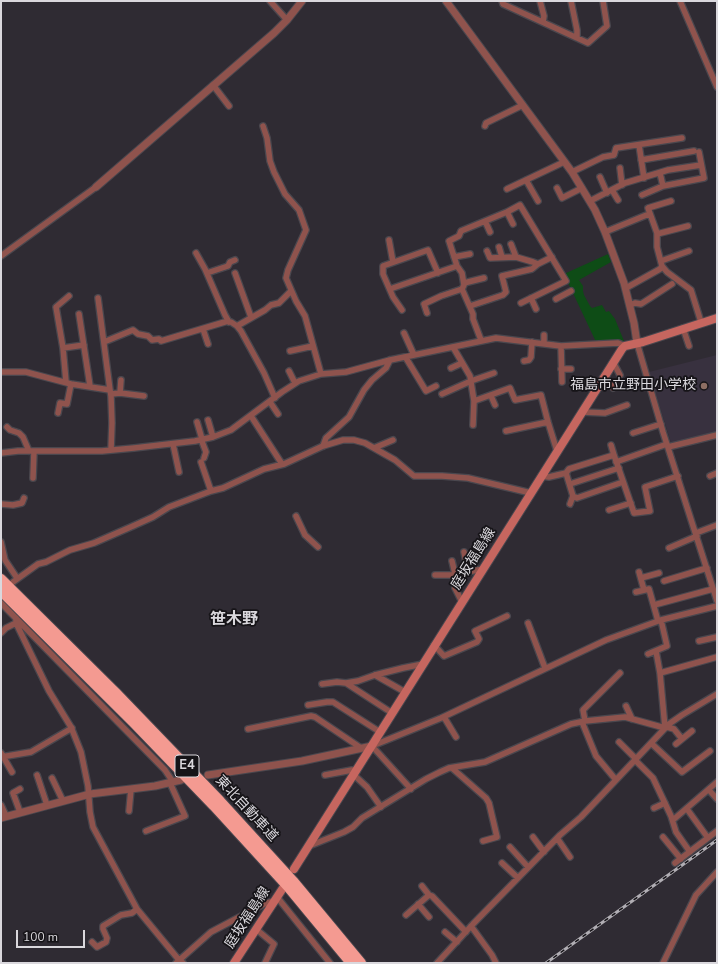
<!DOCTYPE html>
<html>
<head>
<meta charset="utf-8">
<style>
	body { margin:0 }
	#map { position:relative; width:718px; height:964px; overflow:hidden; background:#2f2b33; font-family:"Nunito Sans",sans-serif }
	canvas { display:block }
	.frame { position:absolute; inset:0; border:2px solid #dad8dd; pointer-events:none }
	.scale { position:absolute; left:16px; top:930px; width:69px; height:18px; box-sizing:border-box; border:2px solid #dad8dd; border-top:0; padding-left:5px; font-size:12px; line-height:14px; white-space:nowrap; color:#dad8dd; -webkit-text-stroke:3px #161418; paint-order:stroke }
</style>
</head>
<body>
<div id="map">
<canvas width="718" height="964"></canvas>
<div class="frame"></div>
<div class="scale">100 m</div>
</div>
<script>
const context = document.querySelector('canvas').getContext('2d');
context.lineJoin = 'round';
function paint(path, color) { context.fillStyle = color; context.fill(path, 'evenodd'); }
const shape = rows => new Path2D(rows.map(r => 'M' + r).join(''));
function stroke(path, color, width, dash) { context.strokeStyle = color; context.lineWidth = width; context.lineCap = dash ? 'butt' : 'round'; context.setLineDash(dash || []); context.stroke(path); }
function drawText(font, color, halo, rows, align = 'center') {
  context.font = font + ' "Nunito Sans","Noto Sans JP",sans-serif'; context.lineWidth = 3.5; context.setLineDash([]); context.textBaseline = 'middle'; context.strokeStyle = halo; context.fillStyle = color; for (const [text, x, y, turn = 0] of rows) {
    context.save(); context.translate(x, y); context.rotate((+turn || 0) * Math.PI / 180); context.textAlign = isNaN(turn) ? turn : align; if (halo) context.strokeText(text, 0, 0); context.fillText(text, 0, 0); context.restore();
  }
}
paint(shape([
	[717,355,717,433,671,443,649,372]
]), '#38313f');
paint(shape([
	[608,254,611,262,579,280,583,286,583,291,584,295,590,306,592,308,602,305,606,312,609,311,615,319,624,341,596,342,564,274]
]), '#0e4c16');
const minor = shape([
	[270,1,287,20],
	[502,1,503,4,588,43,607,26,603,1],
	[540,1,544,16,543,22],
	[571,1,577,30,577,38],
	[680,1,717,87],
	[213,85,229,106],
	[263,126,267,138,270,161,274,172,285,194,299,210,306,230,288,270,286,278,296,301,305,316,321,374],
	[485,126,486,123,523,105],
	[639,145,644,178],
	[641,160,694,151],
	[620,168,622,185],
	[572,172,603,157,614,155,616,148,682,138],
	[660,173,663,186],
	[600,177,607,193],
	[526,180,538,201],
	[557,188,562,198,582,188],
	[507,189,564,162],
	[612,190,618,200],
	[642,195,663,186,704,178,699,152],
	[590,201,625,183,668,170,701,165],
	[507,212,513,224],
	[485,221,490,232],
	[605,232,649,214],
	[657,234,688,226],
	[389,240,393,262],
	[511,244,516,257],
	[499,247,502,257],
	[487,251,490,258,516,257,533,262,538,264,552,257],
	[196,253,205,269,225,315,229,322],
	[1,256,96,187],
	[454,257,470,254],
	[661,261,689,251],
	[662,266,667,272,691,290,701,322],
	[207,273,228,266,230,262,235,260],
	[235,273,251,317],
	[464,283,484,278],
	[626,288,660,269,662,266,657,247,657,233,648,208,671,201],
	[390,289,457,266],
	[98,298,110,390],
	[531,298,536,309],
	[556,299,571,291],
	[630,305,635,303,641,304,672,284],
	[470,306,503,295,506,292,502,276,532,269,538,264],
	[402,310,393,297,383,274,383,266,428,250,438,273],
	[427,313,424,304,441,296,462,289],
	[79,314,90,386],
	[237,326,265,310,271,305,279,303,291,291],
	[683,328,689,346],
	[203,329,208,344],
	[404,333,414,355],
	[481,340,473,319,473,314,462,289,464,285,462,273,457,266,449,241,459,236,461,231,507,212,520,205,566,281,521,303],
	[104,342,133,330,138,334,148,336,152,340,159,339,161,341,228,321,231,322,237,326,241,331,264,373,275,398],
	[637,343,663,432,717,601],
	[544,344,544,335],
	[561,346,562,382],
	[453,347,470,376,474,401,473,425],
	[63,348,84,345],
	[290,351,313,346],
	[406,358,426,391,436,386],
	[524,361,529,360,531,357,532,342],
	[613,362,620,375],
	[451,368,462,363],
	[561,369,571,369],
	[289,371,295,383],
	[1,372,26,372,71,384,110,390,111,396,112,423,111,450],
	[605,375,613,388],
	[66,382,63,348,56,307,69,296],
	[120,393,121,380],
	[111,394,120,393,144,396],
	[442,394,471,381,494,373],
	[491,396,495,405],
	[474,401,510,388,515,400,541,395,548,422,557,451],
	[270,402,278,414],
	[582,412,605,413,627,405],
	[58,413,60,403,67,404,71,384],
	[251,416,282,464],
	[208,420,213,437],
	[197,422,202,439],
	[7,427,10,430,19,433,23,437,29,451],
	[506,431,548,422],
	[633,433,661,424],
	[201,439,206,452,204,458],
	[173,444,179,472],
	[611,445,614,455],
	[323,446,326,438,349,417,364,390,372,380,386,368,390,360],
	[668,447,717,435],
	[374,448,393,440],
	[1,453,18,451,102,451,134,448,195,441,213,437,231,430,282,392,299,381,321,374,346,372,390,360,496,338,561,346,618,343,625,346],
	[201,462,211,491],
	[616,462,667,444],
	[566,473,573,496,577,498,623,482],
	[541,476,549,477,566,473,569,469,614,455,634,513,650,511,645,487,678,476],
	[710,476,717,473],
	[33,478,34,451],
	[570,484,619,468],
	[1,504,13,505,22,503,24,498],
	[570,504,573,496],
	[609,510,631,503],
	[296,516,305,535,318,547],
	[696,533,717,525],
	[1,542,5,560,17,578],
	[669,548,697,536],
	[464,552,468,571],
	[452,561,455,574],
	[639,572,644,590],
	[435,575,451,575,483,569],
	[641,578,659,573],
	[664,581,707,568],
	[13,582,38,564,46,562,70,550,94,543,133,526,153,517,169,507,211,491,223,488,264,469,284,464,323,446,343,440,354,440,365,443,395,460,414,476,442,476,468,478,531,493],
	[455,588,461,600,463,601],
	[636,592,649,589,658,621],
	[1,603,165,770,173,782],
	[654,605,713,589],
	[16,618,16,623,49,691,71,727,81,752,88,786,90,812,93,827,137,909,179,960,183,963],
	[528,623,545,668],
	[1,633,6,628,16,623],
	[699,641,717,637],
	[434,645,444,656,477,642,479,639,475,631,507,616],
	[648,654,667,646,661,620],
	[660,673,717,657],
	[375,675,405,692],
	[346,683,358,681,375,675,403,668,423,664],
	[322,684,337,682,346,683,392,713],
	[308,705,327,702,333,702,380,732],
	[626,706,632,719],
	[444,717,456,737],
	[585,721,583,710,620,673],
	[582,722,596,756,616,780],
	[667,727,674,729,682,739],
	[248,729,311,716,315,717,361,748],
	[619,742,636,759],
	[651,743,682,772,710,751],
	[676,744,692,731],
	[1,753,12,772],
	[1,757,31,752,72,728],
	[635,760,653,778,671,816,676,832,690,852],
	[452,768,486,798,489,803,497,837,483,841],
	[37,775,47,805],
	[325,775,352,770,357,771],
	[354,775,367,787,381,807],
	[52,778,63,801],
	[20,789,13,793,20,812],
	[411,789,372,746,441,718,606,640,661,620,717,606],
	[709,790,717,799],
	[1,805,6,816],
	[654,808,665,803],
	[687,809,708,838],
	[129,811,131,789],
	[673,820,717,782],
	[146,831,185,816,170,783],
	[533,837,544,852],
	[663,837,681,859],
	[557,838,570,857],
	[309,846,344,832,353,827,362,818,426,779,440,772,449,768,485,762,571,724,585,721,625,717,665,728,660,673,656,651],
	[510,847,528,867],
	[502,863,518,878],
	[675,863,717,831],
	[422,886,429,895,432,896,466,932],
	[277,897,330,963],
	[418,904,429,917],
	[406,915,429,895],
	[471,926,492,955,496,963],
	[256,929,274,944,265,963],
	[445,932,457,942],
	[92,942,97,947,106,942,107,938,103,929,103,926,121,915,132,913,137,909],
	[176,963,211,932,264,904,274,901],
	[437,963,473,924,560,835,581,817,669,724,682,715,717,694],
	[663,963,696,895,717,872]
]);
const tertiary = shape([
	[446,1,572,172,595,210,605,232,624,283,634,323,637,343],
	[96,187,274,33,287,20,302,1],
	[208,775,302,761,372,746],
	[1,818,90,794,155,786,181,780]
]);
const secondary = shape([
	[294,869,622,349,625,346,643,342,717,318],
	[234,963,283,888]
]);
const motorway = shape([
	[1,579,115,692,220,801,293,881,361,963],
	[1,591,133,722,214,806,289,888,351,963]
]);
stroke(minor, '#4a474e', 8);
stroke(tertiary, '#4a474e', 9);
stroke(secondary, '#4a474e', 10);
stroke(motorway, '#4a474e', 12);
stroke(minor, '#8f534d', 5.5);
stroke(tertiary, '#8f534d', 7);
stroke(secondary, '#c6665f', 8);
stroke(motorway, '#f49a91', 10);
const rail = shape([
	[546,963,717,840]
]);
stroke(rail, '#b1aeb4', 3);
stroke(rail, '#161418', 1.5, [4.5]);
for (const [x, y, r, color] of [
	[704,386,4,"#8d6e63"]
]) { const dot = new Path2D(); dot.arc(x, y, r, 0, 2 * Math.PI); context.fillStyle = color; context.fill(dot); stroke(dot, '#161418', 1.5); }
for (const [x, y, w] of [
	[187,766,24]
]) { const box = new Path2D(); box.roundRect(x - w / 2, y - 11, w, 22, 3); context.fillStyle = '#161418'; context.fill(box); stroke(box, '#dad8dd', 1); }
drawText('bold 13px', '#dad8dd', null, [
	["E4",187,766]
]);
drawText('14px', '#dad8dd', '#161418', [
	["福島市立野田小学校",696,386]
], 'right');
drawText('14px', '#dad8dd', '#161418', [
	["庭坂福島線",474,559,-58],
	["東北自動車道",246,809,47],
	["庭坂福島線",248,918,-57]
]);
drawText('bold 16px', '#dad8dd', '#161418', [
	["笹木野",234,620]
]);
</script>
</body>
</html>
